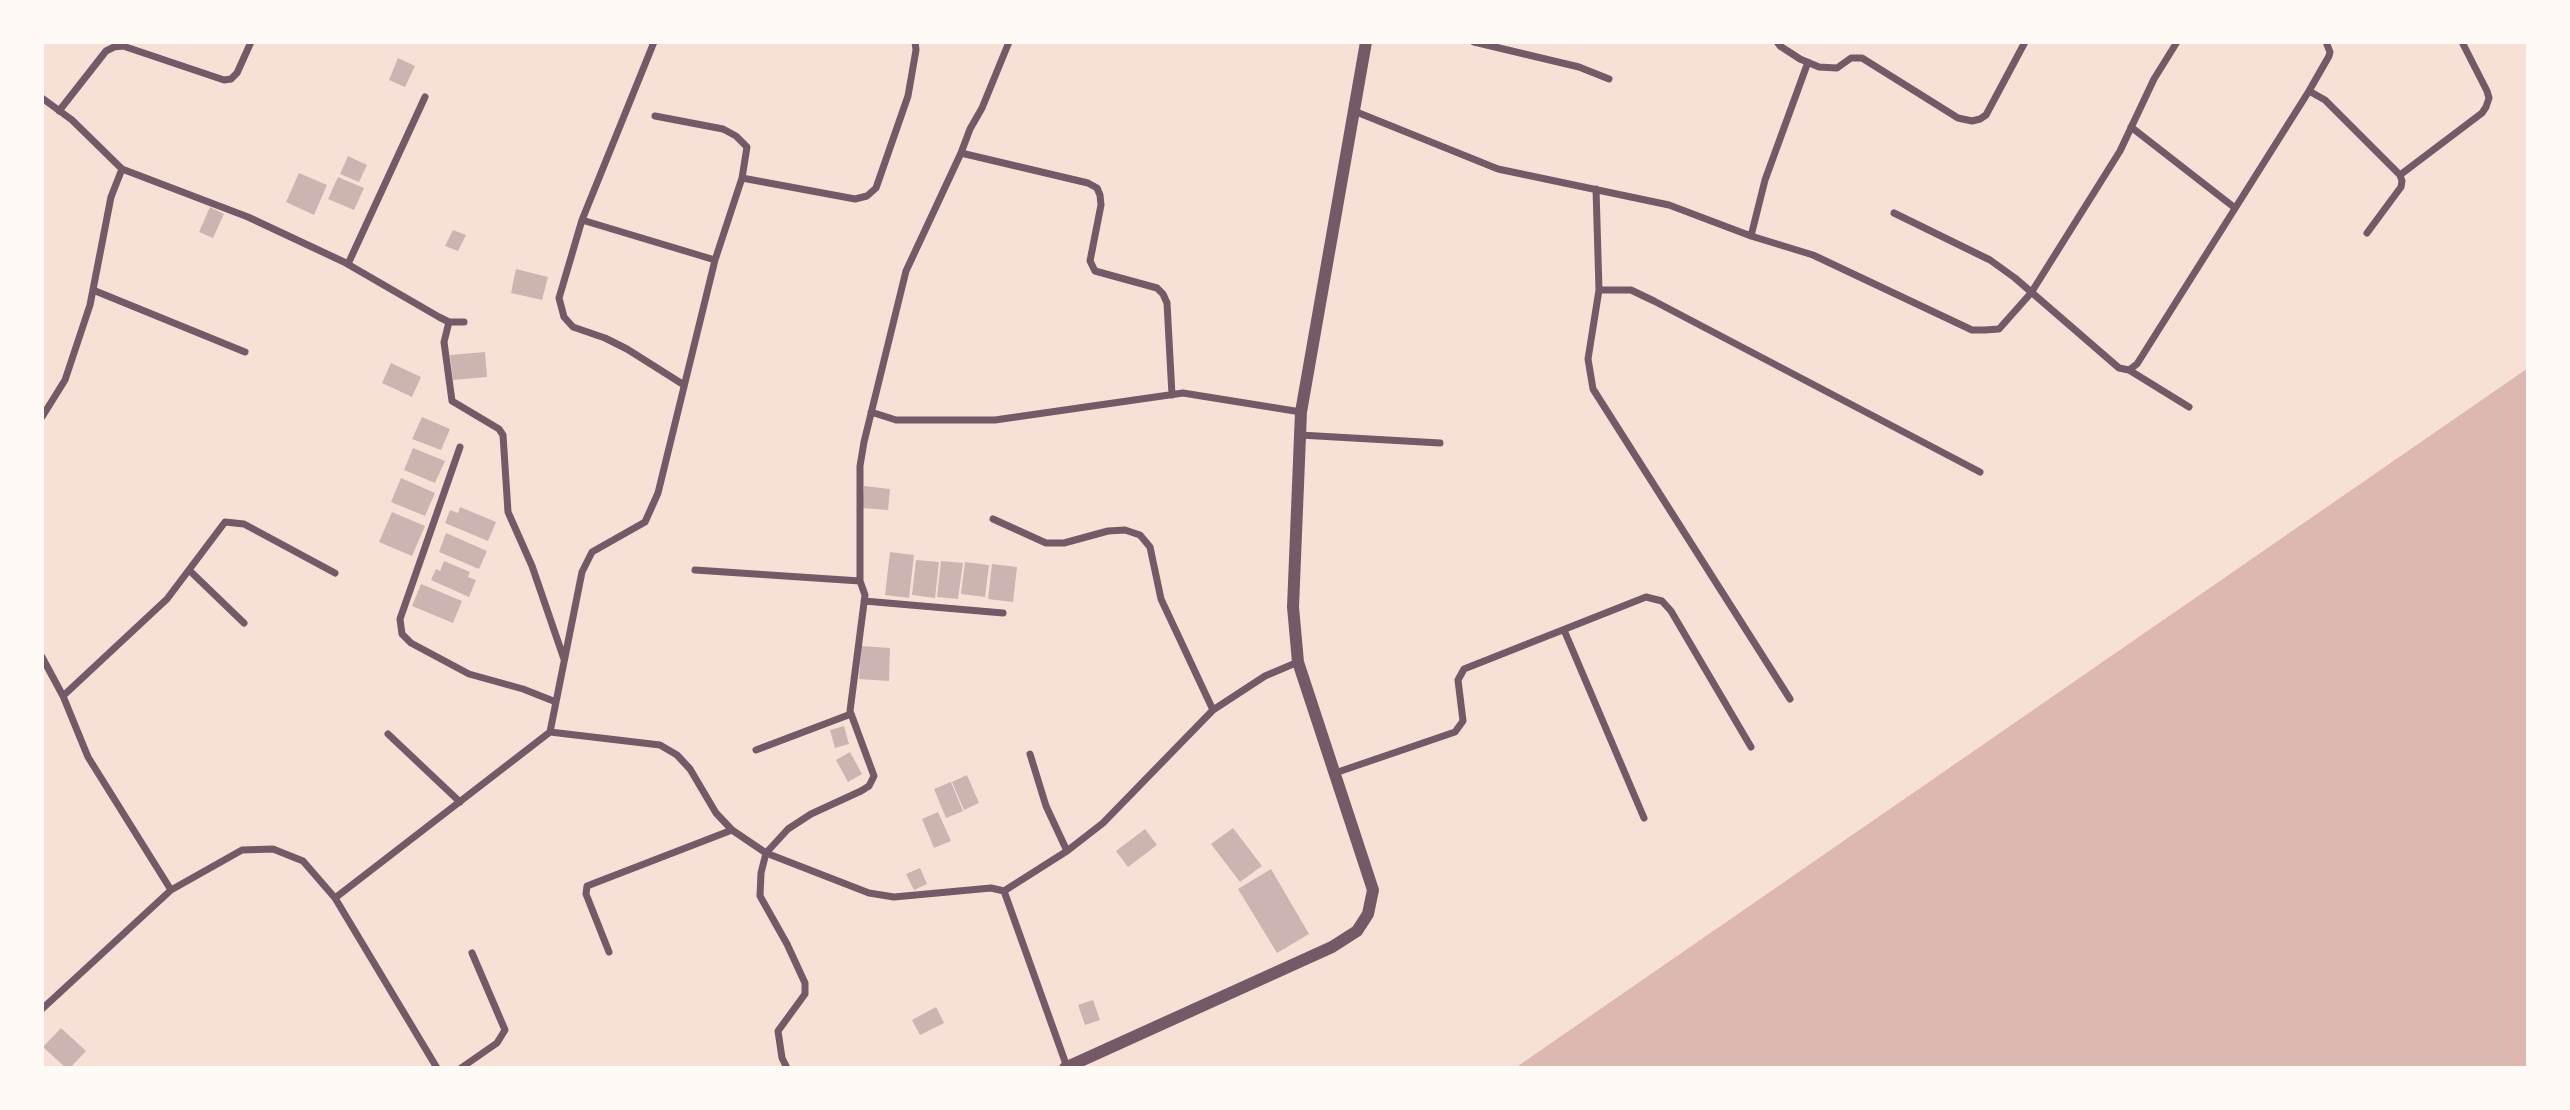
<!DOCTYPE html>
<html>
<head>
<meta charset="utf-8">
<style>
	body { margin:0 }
	#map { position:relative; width:2570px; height:1110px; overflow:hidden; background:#f7e1d7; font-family:Jost,sans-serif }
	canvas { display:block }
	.frame { position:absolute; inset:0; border:44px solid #fffaf5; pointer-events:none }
</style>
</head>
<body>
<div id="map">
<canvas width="2570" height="1110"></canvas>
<div class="frame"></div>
</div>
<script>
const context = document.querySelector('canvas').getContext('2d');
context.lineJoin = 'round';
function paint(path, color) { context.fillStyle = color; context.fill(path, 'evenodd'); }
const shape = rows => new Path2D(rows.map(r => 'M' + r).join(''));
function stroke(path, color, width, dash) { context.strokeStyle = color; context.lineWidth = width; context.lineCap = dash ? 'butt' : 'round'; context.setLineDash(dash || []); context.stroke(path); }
paint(shape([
	[2528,368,2528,1068,1515,1068]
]), '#dcb8b0');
paint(shape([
	[398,58,415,66,405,87,389,80],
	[348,156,367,165,359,182,340,174],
	[299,173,327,185,314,215,286,202],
	[338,177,364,188,354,210,328,199],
	[210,207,224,214,213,238,199,232],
	[453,230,466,235,458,251,445,246],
	[516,269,548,277,542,300,511,293],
	[485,352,487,377,453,380,450,355],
	[391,363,421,377,412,397,382,383],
	[422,417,450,429,441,450,412,439],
	[413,448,445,461,435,483,404,470],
	[401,478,435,493,425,516,391,502],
	[864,486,890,489,888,510,862,508],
	[460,507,496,522,488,541,445,523,450,510,458,513],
	[392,512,425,526,412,556,379,542],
	[446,533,487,551,479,569,439,552],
	[890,552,914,555,909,598,885,595],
	[916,560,939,562,935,598,912,595],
	[444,561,470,572,468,577,476,580,469,597,431,580,436,569,440,571],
	[941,561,963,563,958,599,937,597],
	[965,562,989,565,985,597,961,594],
	[992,564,1017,567,1013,602,988,599],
	[421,584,462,601,453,623,412,606],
	[861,646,890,648,889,681,859,679],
	[844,726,849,744,835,748,830,730],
	[850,752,862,774,848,782,836,760],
	[967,775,979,803,964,810,952,782],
	[951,782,963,811,946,818,934,789],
	[938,812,951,841,934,848,922,819],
	[1233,828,1262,866,1240,882,1211,844],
	[1145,829,1157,845,1128,867,1116,851],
	[920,868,927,884,914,890,906,874],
	[1271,869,1309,934,1277,953,1238,889],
	[1093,1000,1100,1020,1085,1025,1078,1005],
	[936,1007,944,1023,920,1035,912,1020],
	[61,1028,86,1051,70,1068,66,1068,43,1047]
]), '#ccb4b1');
stroke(shape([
	[654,42,582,220,559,298,564,317,573,327,605,338,627,349,684,385],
	[1474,42,1579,67,1609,79],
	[1777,42,1780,46,1800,59,1819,67,1837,68,1851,58,1862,58,1958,118,1972,121,1980,119,1986,115,2025,42],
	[2326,42,2330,52,2329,56,2309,91,2325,100,2400,175,2402,181,2401,187,2367,233],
	[42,98,72,120,122,169,248,217,344,262,439,317,449,322,464,322],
	[59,111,106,51,114,47,123,46,224,80,231,79,237,73,251,42],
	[1354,111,1498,169,1669,205,1751,236,1813,255,1972,330,1985,330,1999,329,2031,293,2120,151,2154,79,2177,42],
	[2131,127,2235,208],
	[961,153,1088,183,1097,188,1100,195,1101,205,1090,261,1095,271,1157,288,1163,294,1167,303,1172,395],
	[2400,175,2482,113,2486,107,2489,98,2487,91,2462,42],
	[742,178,855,199,867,196,876,188,908,96,916,50,915,42],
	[1596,189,1599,290,1588,359,1593,389,1790,699],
	[1894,213,1990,260,2015,278,2119,368,2129,370,2137,364,2309,91],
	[582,220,715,260],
	[1751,236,1765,180,1808,62],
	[348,264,425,97],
	[93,290,245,352],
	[1599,290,1631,290,1654,301,1980,472],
	[449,322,444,342,452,401,499,429,503,435,508,512,532,566,564,659],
	[2129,370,2189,407],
	[871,412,896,420,995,420,1183,393,1301,412],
	[42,417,65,380,90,305,111,197,122,169],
	[1300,435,1440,443],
	[460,447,400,619,402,634,411,643,469,674,523,689,556,702],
	[993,519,1046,543,1064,543,1108,531,1125,530,1140,535,1150,547,1161,599,1213,710],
	[189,570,244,623],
	[695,570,860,581],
	[864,601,1003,613],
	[1564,630,1644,818],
	[42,657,63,696,88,757,171,890],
	[63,696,167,599,225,522,244,524,335,573],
	[550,732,660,745,677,755,690,769,716,813,732,830,766,853,869,893,894,897,991,888,1004,891,1067,851,1103,823,1213,710,1265,676,1298,662],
	[388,734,460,802],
	[756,750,851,714],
	[1030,754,1046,806,1067,851],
	[1335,773,1455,732,1463,721,1458,680,1464,669,1646,597,1662,601,1671,611,1751,747],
	[1004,891,1067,1067],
	[335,898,550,732,582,572,592,552,645,522,658,493,715,260,742,178,747,147,736,136,723,129,655,116],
	[609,952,586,894,587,886,732,830],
	[42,1009,171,890,242,850,273,849,303,861,335,898,437,1068],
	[461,1068,497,1043,505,1030,472,953],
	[787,1068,782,1058,778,1031,805,994,805,983,787,944,760,896,761,873,766,853,788,829,811,814,861,791,869,786,874,776,850,711,865,595,860,581,860,466,864,442,906,271,961,153,970,129,982,108,1009,42]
]), '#755966', 7);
stroke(shape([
	[1065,1068,1332,947,1357,931,1368,914,1373,890,1298,662,1293,607,1301,412,1366,42]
]), '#755966', 12);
</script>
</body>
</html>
